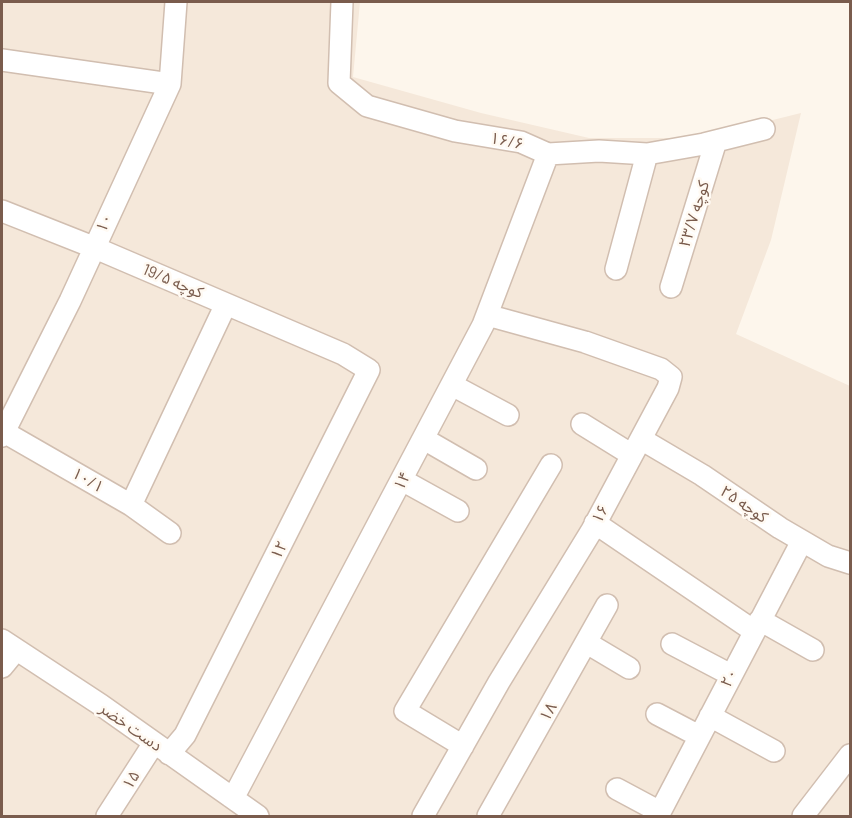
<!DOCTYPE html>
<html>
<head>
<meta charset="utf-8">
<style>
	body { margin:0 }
	#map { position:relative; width:852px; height:818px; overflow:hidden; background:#fdf6ec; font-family:Barlow,sans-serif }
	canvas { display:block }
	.frame { position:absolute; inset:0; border:3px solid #7a5c4d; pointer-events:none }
</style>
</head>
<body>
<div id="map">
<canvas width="852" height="818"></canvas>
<div class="frame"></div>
</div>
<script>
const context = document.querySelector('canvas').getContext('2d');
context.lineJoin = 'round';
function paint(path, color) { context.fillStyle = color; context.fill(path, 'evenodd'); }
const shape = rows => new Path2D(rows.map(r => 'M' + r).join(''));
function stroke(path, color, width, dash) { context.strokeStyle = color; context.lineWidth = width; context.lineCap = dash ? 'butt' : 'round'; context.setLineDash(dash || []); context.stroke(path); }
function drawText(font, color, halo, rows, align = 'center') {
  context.font = font + ' Barlow,"Noto Sans Arabic",sans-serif'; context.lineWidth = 5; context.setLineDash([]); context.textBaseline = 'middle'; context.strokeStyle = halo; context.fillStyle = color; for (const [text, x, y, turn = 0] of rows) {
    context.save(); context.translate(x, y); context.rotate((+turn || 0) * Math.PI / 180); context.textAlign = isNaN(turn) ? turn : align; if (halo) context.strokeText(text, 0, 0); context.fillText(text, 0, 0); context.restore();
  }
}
paint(shape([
	[2,2,360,2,353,77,481,113,589,138,700,138,801,113,771,240,736,334,850,386,850,816,2,816]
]), '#f5e8da');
const minor = shape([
	[342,2,339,83,367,106,455,131,521,142,548,154,599,151,647,154,704,144,764,129],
	[2,60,170,84],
	[2,211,93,247,343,354,369,370,185,735,169,754],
	[616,269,647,154],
	[671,287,716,141],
	[452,385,508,415],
	[582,424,632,455],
	[4,432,131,505,170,533],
	[2,436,70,301,170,84,176,2],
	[424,439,476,469],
	[641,439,702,475,780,528,828,556,850,563],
	[402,480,458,511],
	[131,505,226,304],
	[595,523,754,631],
	[760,620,813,650],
	[2,640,101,705,258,816],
	[587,643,629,668],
	[672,644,731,675],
	[2,667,16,650],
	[657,714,699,736],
	[710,716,774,751],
	[463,746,405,711,551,465],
	[617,789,660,812],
	[231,797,238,789,483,325,548,154],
	[107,816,154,743],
	[423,816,499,682,592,530,668,388,671,377,661,369,585,342,487,315],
	[488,816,607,605],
	[658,816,802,541],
	[803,816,850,755]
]);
stroke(minor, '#d1beb0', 24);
stroke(minor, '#fff', 21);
drawText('16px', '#7a5c4d', '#fffaf3', [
	["۱۶/۶",507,141,12],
	["کوچه ۲۳/۷",694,214,-73],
	["۱۰",104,223,-65],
	["کوچه 19/۵",173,281,23],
	["۱۰/۱",88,480,30],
	["۱۴",402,481,-62],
	["کوچه ۲۵",744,504,34],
	["۱۶",600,514,-62],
	["۱۲",279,550,-63],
	["۲۰",729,678,-62],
	["۱۸",548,712,-61],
	["دست خضر",131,727,35],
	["۱۵",131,780,-58]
]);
</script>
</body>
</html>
